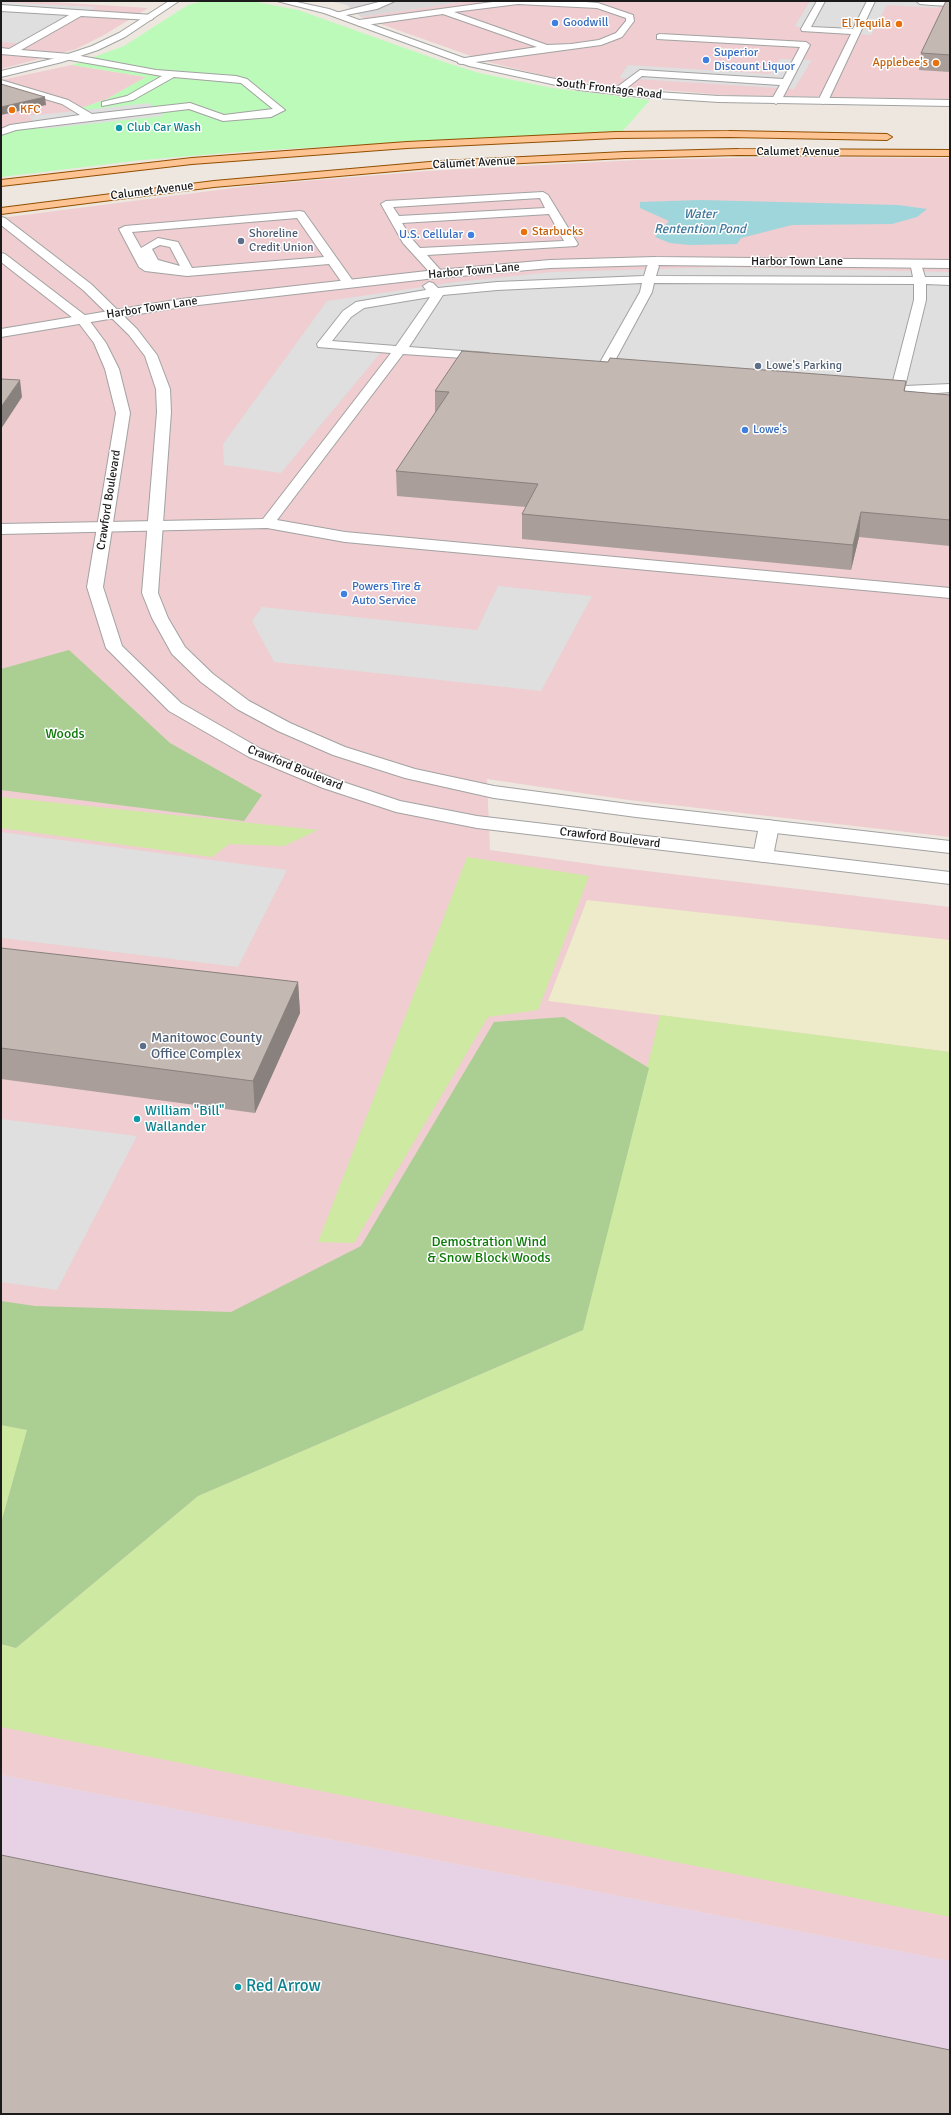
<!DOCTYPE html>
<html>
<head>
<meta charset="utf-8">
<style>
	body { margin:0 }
	#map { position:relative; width:951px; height:2115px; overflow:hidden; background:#ede7df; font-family:Signika,sans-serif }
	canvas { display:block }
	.frame { position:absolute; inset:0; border:2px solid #1b1b1b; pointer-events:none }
</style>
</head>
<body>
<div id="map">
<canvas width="951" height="2115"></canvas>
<div class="frame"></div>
</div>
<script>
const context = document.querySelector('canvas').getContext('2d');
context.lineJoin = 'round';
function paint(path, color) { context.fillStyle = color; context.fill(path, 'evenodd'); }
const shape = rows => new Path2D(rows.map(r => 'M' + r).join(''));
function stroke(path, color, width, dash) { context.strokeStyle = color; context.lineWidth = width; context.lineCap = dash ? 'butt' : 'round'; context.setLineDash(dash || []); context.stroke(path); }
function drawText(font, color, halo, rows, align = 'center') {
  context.font = font + ' Signika,sans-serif'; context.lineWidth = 3; context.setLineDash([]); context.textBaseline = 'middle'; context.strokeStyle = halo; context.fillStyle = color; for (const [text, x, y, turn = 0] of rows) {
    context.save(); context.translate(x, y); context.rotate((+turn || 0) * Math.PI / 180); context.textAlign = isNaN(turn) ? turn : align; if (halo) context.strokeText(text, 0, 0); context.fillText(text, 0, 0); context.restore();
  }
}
paint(shape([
	[329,1,471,1,361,17,347,5]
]), '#d9d7d8');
paint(shape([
	[1,1,36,1,148,8,104,35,76,49,1,69],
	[471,1,950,1,950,99,724,95,604,85,558,79,488,62,361,17],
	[72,65,146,77,107,99,45,121,1,129,1,80],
	[777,157,950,158,950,837,629,800,487,779,490,850,604,866,950,907,950,1961,1,1775,1,218,257,185,428,171,638,160]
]), '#efcdd0');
paint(shape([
	[1,1775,950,1961,950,2114,1,2114]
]), '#e6d1e5');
paint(shape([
	[587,900,950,940,950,1052,548,1001]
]), '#edebc9');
paint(shape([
	[1,797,318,830,284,846,229,844,212,857,1,828],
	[467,857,589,876,538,1010,488,1017,354,1243,318,1242],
	[660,1015,950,1052,950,1917,1,1727,1,1644,16,1648,198,1496,583,1330],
	[1,1425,28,1430,1,1523]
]), '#ceeaa2');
paint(shape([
	[69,650,170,743,262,795,244,821,1,790,1,669],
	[564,1017,649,1068,583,1330,198,1496,16,1648,1,1644,1,1523,27,1430,1,1425,1,1301,35,1306,231,1312,361,1246,494,1022]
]), '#abce93');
paint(shape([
	[204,1,251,1,298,10,444,62,479,73,552,88,650,100,621,133,409,142,251,151,142,160,1,177,1,129,45,121,107,99,146,77,72,65,124,46,188,5]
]), '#bcfab9');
paint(shape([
	[810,1,940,1,938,8,887,5,871,35,809,31,795,26],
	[1,2,96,7,32,44,1,42],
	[780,59,812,60,794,89,619,78,628,65,770,74],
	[149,103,164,116,42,129,28,116],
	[723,267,950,272,950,397,382,351,281,473,224,465,223,444,327,301,456,282,552,272],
	[498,586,592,596,541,691,274,662,252,621,262,607,477,630],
	[1,832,287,870,238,967,1,938],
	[1,1119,137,1136,57,1290,1,1282]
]), '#dfdfdf');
paint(shape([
	[700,200,898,205,927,209,917,217,892,224,792,225,741,238,737,244,690,245,670,243,655,237,669,221,640,208,640,202]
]), '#9ed6dc');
const service = shape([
	[383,1,395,1,377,9,336,17,332,14,383,1],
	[500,1,573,1,598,3,633,15,634,21,622,37,601,45,461,64,458,63,458,59,537,47,443,14,359,26,355,23,359,20,500,1],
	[518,4,597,8,626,18,626,21,616,33,599,40,571,44,547,45,454,12,518,4],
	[817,1,825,1,811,27,853,29,867,1,875,1,828,101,823,104,818,101,851,34,802,31,801,29,817,1],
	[916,1,935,1,936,2,932,5,920,4,916,1],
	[1,5,153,15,153,19,150,20,81,16,21,50,70,54,156,70,236,76,247,79,285,110,271,117,223,121,189,109,16,130,1,135,1,129,10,125,80,115,62,104,1,86,1,80,68,100,92,114,190,103,224,115,273,109,241,83,174,77,133,100,102,106,102,102,127,96,162,76,70,60,1,54,1,48,9,49,69,15,1,11,1,5],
	[660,34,806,42,810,45,781,101,776,104,771,101,780,85,642,76,619,94,613,94,613,90,640,70,783,79,800,47,657,39,657,35,660,34],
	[543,192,548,195,578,244,576,246,427,255,444,274,438,278,434,277,403,243,381,204,386,201,543,192],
	[540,198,545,208,399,216,393,207,540,198],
	[549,214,564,241,420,248,412,239,402,223,549,214],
	[300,211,304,212,353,281,355,284,353,287,345,287,329,264,187,276,145,271,139,267,119,229,125,226,300,211],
	[297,218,324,257,192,268,178,242,158,238,141,248,132,232,297,218],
	[160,245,170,247,180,266,158,260,152,249,160,245],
	[653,262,659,266,656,276,913,277,911,267,917,263,921,264,925,277,950,277,950,285,926,284,926,300,905,386,950,384,950,392,913,395,875,392,868,388,875,384,892,385,914,300,914,284,654,283,652,292,612,366,605,370,598,366,640,292,642,283,497,290,443,295,409,347,488,353,494,357,493,360,403,354,277,520,345,532,950,588,950,598,345,542,267,528,1,534,1,524,263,519,391,353,318,347,317,344,343,311,356,302,426,290,423,286,429,282,433,283,438,288,497,282,644,276,647,266,653,262],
	[430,297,396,346,332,341,351,317,364,308,430,297],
	[769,820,776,822,779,826,773,856,770,860,763,862,756,860,753,856,759,826,762,822,769,820]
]);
const minor = shape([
	[277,1,292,1,329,9,475,62,579,84,641,91,719,96,950,100,950,106,719,102,641,97,579,90,469,66,324,13,277,1],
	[929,1,950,1,950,6,932,5,929,4,929,1],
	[655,257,950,260,950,268,655,265,550,268,427,279,181,307,1,337,1,329,181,299,427,271,550,260,655,257]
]);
const tertiary = shape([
	[169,1,179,1,125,37,98,50,62,62,1,77,1,71,56,58,92,46,119,33,169,1],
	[1,217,5,218,91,284,137,329,157,355,170,389,171,412,158,593,168,618,185,647,213,674,249,701,290,723,345,747,415,769,494,786,636,805,950,841,950,853,636,817,494,798,405,778,333,755,278,731,237,709,201,682,172,654,152,618,142,593,157,412,156,389,145,356,129,335,83,290,1,225,1,217],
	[1,253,5,254,86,316,106,343,119,369,130,413,103,587,122,646,181,703,261,749,337,780,400,801,477,816,950,872,950,884,477,828,396,812,323,788,249,757,169,711,106,648,87,587,116,413,105,369,94,343,78,322,1,262,1,253]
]);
const primary = shape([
	[729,131,887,134,892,137,887,140,729,137,616,138,407,148,192,164,1,186,1,180,192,158,407,142,616,132,729,131],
	[738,149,950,150,950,156,738,155,625,158,441,167,214,187,1,214,1,208,214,181,441,161,625,152,738,149]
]);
stroke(service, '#a2a2a2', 2);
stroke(minor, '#a2a2a2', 2);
stroke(tertiary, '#a2a2a2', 2);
stroke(primary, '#914f00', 2);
paint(service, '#fff');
paint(minor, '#fff');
paint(tertiary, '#fff');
paint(primary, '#fec393');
paint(shape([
	[950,1,950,72,919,70,921,53],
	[608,362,906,381,905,391,950,395,950,546,859,537,851,570,522,539,522,514,526,507,397,496,396,471,435,413,435,391],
	[1,948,298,982,300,1013,255,1113,1,1079]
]), '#a99e9a');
paint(shape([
	[45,97,46,105,1,115,1,107],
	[20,380,22,397,1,429,1,407],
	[861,512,859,537,851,570,853,545],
	[298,982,300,1013,255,1113,253,1081]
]), '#89817d');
const building = shape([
	[946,1,950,1,950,55,921,53,946,1],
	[1,84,45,97,1,107,1,84],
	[462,351,608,362,610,358,906,381,904,391,950,395,950,520,861,512,853,545,522,514,538,484,396,471,449,392,435,391,462,351],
	[1,379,20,380,1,407,1,379],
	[1,948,298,982,253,1081,1,1048,1,948],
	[1,1855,950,2050,950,2114,1,2114,1,1855]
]);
paint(building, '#c4b8b3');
stroke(building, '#89817d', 1);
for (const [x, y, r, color] of [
	[555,23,4,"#3f7fe0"],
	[899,24,4,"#e8710a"],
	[706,60,4,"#3f7fe0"],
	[936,63,4,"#e8710a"],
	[12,110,4,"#e8710a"],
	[119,128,4,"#0f9aa8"],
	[524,232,4,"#e8710a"],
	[471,235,4,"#3f7fe0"],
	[241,241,4,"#5c6f8a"],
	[758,366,4,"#5c6f8a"],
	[745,430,4,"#3f7fe0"],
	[344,594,4,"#3f7fe0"],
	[143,1046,4,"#5c6f8a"],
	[137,1119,4,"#0f9aa8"],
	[238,1987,4,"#0f9aa8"]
]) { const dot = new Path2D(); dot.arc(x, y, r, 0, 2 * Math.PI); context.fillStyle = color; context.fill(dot); stroke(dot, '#fff', 1.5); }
drawText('12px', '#366cbe', '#fff', [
	["Goodwill",563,23],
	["Superior",714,53],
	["Discount Liquor",714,67],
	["U.S. Cellular",463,235,"right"],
	["Lowe's",753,430],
	["Powers Tire &",352,587],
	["Auto Service",352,601]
], 'left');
drawText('12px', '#c56008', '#fff', [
	["El Tequila",891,24],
	["Applebee's",928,63],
	["KFC",20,110,"left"],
	["Starbucks",532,232,"left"]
], 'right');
drawText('12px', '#1b1b1b', '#fff', [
	["South Frontage Road",609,89,7],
	["Calumet Avenue",798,152],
	["Calumet Avenue",474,163,-3],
	["Calumet Avenue",152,191,-7],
	["Harbor Town Lane",797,262],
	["Harbor Town Lane",474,271,-5],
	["Harbor Town Lane",152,308,-9],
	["Crawford Boulevard",109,500,-81],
	["Crawford Boulevard",295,768,22],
	["Crawford Boulevard",610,838,7]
]);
drawText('12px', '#0d838f', '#fff', [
	["Club Car Wash",127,128]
], 'left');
drawText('12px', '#4e5e75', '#fff', [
	["Shoreline",249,234],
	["Credit Union",249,248],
	["Lowe's Parking",766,366]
], 'left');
drawText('italic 13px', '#41799c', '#fff', [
	["Water",700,215],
	["Rentention Pond",700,230]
]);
drawText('14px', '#0d7908', '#fff', [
	["Woods",65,734],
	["Demostration Wind",489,1242],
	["& Snow Block Woods",489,1258]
]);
drawText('14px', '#4e5e75', '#fff', [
	["Manitowoc County",151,1038],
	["Office Complex",151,1054]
], 'left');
drawText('14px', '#0d838f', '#fff', [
	["William \"Bill\"",145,1111],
	["Wallander",145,1127]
], 'left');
drawText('17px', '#0d838f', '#fff', [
	["Red Arrow",246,1987]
], 'left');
</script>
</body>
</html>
